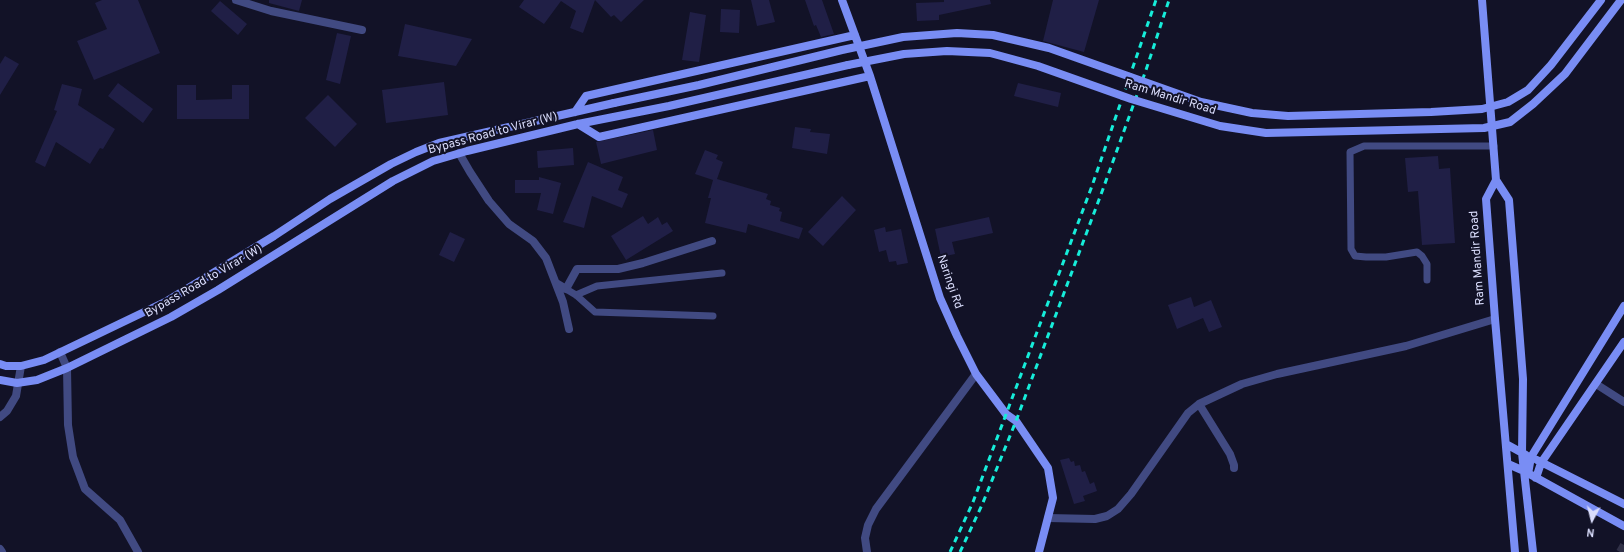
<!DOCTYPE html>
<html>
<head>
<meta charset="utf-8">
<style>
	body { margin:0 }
	#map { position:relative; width:1624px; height:552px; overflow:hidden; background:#121227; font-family:Overpass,sans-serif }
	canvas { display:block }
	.north { position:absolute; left:1572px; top:500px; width:40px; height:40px; -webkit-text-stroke:3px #121227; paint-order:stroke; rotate:187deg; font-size:11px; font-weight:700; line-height:16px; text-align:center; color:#daddfc }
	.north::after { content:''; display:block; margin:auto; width:14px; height:18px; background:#daddfc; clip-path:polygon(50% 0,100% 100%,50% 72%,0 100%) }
</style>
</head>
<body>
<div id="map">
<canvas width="1624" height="552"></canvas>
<div class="north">N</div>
</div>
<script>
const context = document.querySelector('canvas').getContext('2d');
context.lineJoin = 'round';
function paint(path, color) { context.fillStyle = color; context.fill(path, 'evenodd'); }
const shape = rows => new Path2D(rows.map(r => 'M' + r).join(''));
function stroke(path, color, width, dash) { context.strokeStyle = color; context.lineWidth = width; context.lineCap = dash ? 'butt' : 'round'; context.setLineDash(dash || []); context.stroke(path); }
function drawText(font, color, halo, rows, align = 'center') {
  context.font = font + ' Overpass,sans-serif'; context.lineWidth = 4; context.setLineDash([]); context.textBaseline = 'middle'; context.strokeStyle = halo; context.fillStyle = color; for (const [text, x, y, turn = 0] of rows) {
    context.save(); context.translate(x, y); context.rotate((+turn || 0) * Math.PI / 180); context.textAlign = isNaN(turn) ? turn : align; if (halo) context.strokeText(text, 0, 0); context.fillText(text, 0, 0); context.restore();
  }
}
paint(shape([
	[102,0,138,0,160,53,94,80,77,41,107,29,95,3],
	[269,0,302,0,299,11,269,3],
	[524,0,644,0,621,22,614,15,611,17,595,0,583,33,570,28,576,11,561,1,544,24,519,7],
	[751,0,769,0,775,22,757,26],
	[805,0,822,0,834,34,821,37,816,25,814,26],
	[944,0,990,0,991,4,939,15,939,20,917,21,916,3,944,2],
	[1053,0,1099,0,1084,52,1043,41],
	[220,1,247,24,238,35,211,11],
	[721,9,740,10,739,33,720,32],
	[690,12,706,15,699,62,682,60],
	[405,24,472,39,456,66,398,56],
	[337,33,351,36,340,84,326,80],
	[5,56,19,64,0,95,0,64],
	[444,82,448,115,386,123,382,90],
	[118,83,153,109,143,123,108,96],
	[1018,83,1061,93,1058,107,1014,96],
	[62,84,82,89,78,105,115,129,103,149,100,148,90,164,56,142,45,167,35,162,57,111,54,110],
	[177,85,196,85,196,100,232,99,232,85,249,85,249,119,177,119],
	[328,95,357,124,335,147,305,118],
	[795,127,811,129,810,132,830,134,827,154,792,148],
	[653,130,657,150,601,164,596,142],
	[573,148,574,165,538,168,537,151],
	[705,150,718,155,716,159,723,162,717,179,768,194,766,199,771,201,770,205,780,208,779,211,782,212,780,221,803,228,799,239,748,224,746,233,705,223,711,198,708,198,713,180,695,174],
	[1438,156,1439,169,1450,168,1455,243,1422,245,1418,191,1408,192,1405,158],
	[588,162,623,177,618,190,628,194,622,208,592,196,584,228,563,222],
	[539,177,561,183,553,214,537,210,541,193,515,193,515,180,539,180],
	[842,196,856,210,823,246,808,232],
	[643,216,648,224,658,217,662,225,667,222,673,231,626,260,611,236],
	[989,217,993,233,952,242,955,254,941,257,935,229],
	[885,227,886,232,901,229,908,263,897,265,896,261,889,262,886,250,879,252,874,230],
	[450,232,465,239,454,262,439,255],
	[1191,297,1194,307,1211,300,1222,327,1209,332,1203,318,1177,329,1168,305],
	[1069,458,1071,462,1074,461,1075,466,1080,465,1082,472,1085,471,1090,484,1094,482,1097,491,1083,496,1085,501,1074,504,1060,460]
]), '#201f46');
stroke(shape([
	[1620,552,1624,545]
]), '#303047', 8, [8, 4]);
stroke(shape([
	[1427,280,1427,264,1422,256,1417,252,1386,257,1366,257,1355,256,1351,249,1350,152,1364,146,1494,146],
	[566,289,576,295,595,312,713,316],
	[576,295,597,286,722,273]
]), '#414a82', 7);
stroke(shape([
	[236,0,271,11,362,30],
	[459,153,470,172,489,201,509,224,533,241,546,258,563,302,569,329],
	[556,283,566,289,577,269,618,269,643,263,712,241],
	[60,352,67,368,68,425,73,457,85,489,120,520,138,552],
	[1596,384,1624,402],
	[1199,404,1230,454,1234,465,1234,468],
	[0,417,7,411,16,396,21,366],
	[1048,518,1095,519,1107,516,1118,509,1131,494,1188,413,1199,404,1242,384,1277,374,1406,346,1495,319],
	[0,549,2,552],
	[867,552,865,538,868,525,876,509,976,374]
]), '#414a82', 8);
stroke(shape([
	[842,0,870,76,940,298,957,336,976,374,1006,414,1016,421,1048,468,1053,498,1039,552],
	[1482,0,1496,180,1486,199,1495,319,1515,552],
	[575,112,586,96,855,35],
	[578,124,599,137,870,76],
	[1496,180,1509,200,1523,379,1522,453,1533,552],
	[0,364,6,366,21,366,44,360,167,301,274,236,330,199,391,164,416,152,439,143,614,103],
	[0,380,17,383,37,380,67,368,171,317,218,290,393,181,433,161,467,151,578,124,669,106,848,65],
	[1506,444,1526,455],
	[1537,460,1624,504],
	[1508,464,1524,471,1624,526],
	[1528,474,1531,457,1624,306],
	[1536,478,1541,463,1624,342]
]), '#798df4', 8);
stroke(shape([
	[950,552,973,502,1092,186,1156,0],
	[960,552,982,505,1016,421,1103,189,1146,70,1169,0]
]), '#16edda', 3, [6, 5]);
stroke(shape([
	[848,65,904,54,947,51,990,53,1038,66,1131,99,1220,126,1266,133,1484,128,1510,122,1533,104,1565,74,1621,0],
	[614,103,699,85,842,50,903,37,957,33,993,35,1049,48,1201,102,1252,113,1288,116,1431,112,1482,109,1508,102,1528,90,1551,65,1601,0]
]), '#798df4', 8);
drawText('12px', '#daddfc', '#121227', [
	["Ram Mandir Road",1170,98,17],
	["Bypass Road to Virar (W)",493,134,-15],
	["Ram Mandir Road",1478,258,-94],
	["Bypass Road to Virar (W)",204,282,-30],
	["Naringi Rd",949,282,71]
]);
</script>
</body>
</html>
